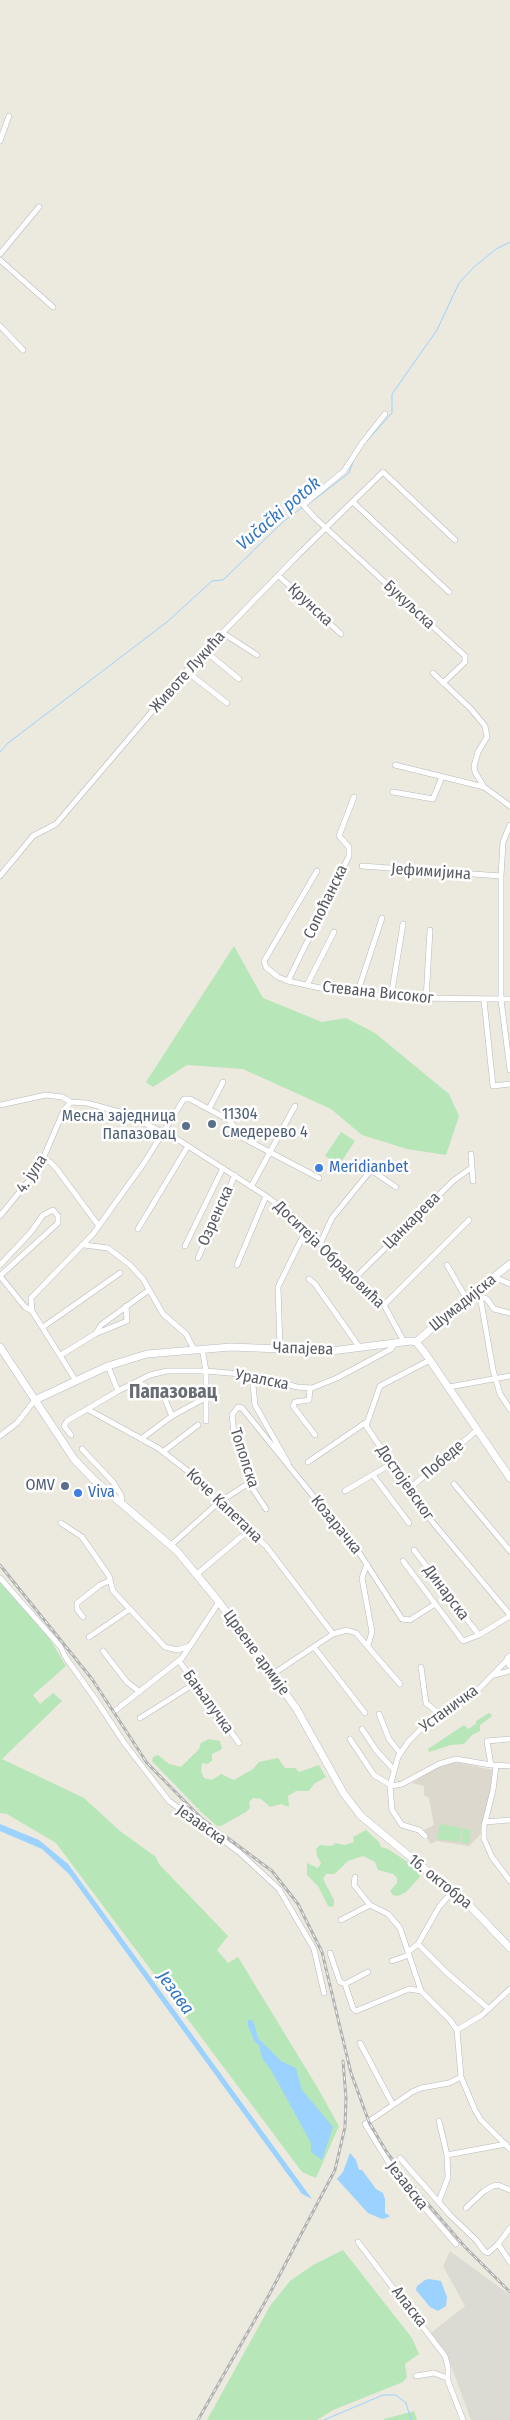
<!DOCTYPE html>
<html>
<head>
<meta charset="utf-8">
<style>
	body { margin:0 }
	canvas { display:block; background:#ece9de }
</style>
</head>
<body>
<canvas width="510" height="2420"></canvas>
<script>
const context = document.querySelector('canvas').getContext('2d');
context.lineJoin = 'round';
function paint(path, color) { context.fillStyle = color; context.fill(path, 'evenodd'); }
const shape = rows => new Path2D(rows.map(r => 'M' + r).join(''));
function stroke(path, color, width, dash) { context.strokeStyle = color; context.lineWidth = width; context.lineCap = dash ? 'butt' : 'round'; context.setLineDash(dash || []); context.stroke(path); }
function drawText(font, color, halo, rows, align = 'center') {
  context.font = font + ' "Fira Sans Condensed",sans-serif'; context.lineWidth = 5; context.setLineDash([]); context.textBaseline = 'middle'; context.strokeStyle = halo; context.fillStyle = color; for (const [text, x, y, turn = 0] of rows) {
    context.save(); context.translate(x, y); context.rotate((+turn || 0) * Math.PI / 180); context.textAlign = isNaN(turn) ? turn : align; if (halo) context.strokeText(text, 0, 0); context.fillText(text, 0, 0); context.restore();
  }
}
paint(shape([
	[450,2251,510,2295,510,2420,471,2420,449,2360,431,2333,465,2306,443,2266]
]), '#dcdbd3');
paint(shape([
	[452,1763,460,1763,493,1770,491,1790,480,1835,469,1846,437,1841,430,1844,424,1830,434,1825,429,1798,424,1795,424,1786,412,1783,436,1768]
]), '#dcd8cd');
paint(shape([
	[234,946,263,998,322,1022,346,1018,375,1033,449,1094,459,1116,446,1155,407,1149,362,1135,331,1109,243,1069,187,1065,153,1087,146,1082],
	[341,1132,355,1141,339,1165,325,1156],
	[0,1581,49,1638,66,1666,33,1695,40,1704,53,1693,62,1701,2,1759,84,1798,120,1831,156,1857,159,1864,228,1936,217,1950,228,1963,238,1957,316,2085,339,2126,316,2178,302,2172,56,1843,7,1814,0,1813],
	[489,1713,492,1715,491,1717,480,1725,480,1731,472,1735,464,1744,451,1745,429,1752,428,1749,464,1725,468,1729,476,1724,476,1721],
	[209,1739,220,1741,222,1749,212,1754,212,1761,207,1764,202,1763,201,1771,204,1778,212,1780,221,1774,234,1780,253,1769,259,1762,278,1758,285,1768,295,1768,299,1772,319,1765,326,1777,314,1784,309,1791,296,1791,288,1796,289,1807,281,1804,270,1807,261,1799,253,1798,249,1802,250,1808,246,1812,221,1826,217,1826,201,1812,152,1761,153,1757,158,1755,169,1764,181,1767,199,1749,201,1743],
	[440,1824,462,1828,459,1842,437,1839],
	[463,1828,471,1830,469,1844,461,1842],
	[366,1830,379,1842,381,1847,388,1849,418,1869,420,1877,406,1892,398,1896,393,1895,390,1891,397,1883,397,1878,393,1874,378,1870,375,1862,363,1856,348,1861,340,1869,334,1874,326,1874,323,1879,334,1900,334,1905,332,1907,328,1906,318,1886,307,1875,307,1863,318,1868,321,1863,317,1856,316,1849,320,1845,332,1846,335,1843,345,1845,354,1842,353,1837],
	[343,2250,412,2338,419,2354,405,2364,407,2377,403,2382,333,2410,317,2420,207,2420,270,2306,290,2281,313,2265],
	[414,2411,417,2420,384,2420,384,2419]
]), '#b7e7b8');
paint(shape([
	[0,1824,39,1840,68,1864,312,2199,302,2194,69,1874,42,1849,0,1831],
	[248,2020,252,2020,255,2026,258,2038,281,2061,296,2068,302,2090,333,2127,322,2160,311,2152,311,2143,271,2070,262,2058,259,2045,255,2042,248,2026],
	[350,2153,356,2160,359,2170,362,2170,376,2189,383,2193,385,2199,385,2213,390,2216,386,2218,382,2219,368,2213,337,2179,343,2172],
	[429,2279,441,2281,447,2297,446,2306,438,2311,430,2307,416,2290,417,2286,425,2280]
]), '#9bd2ff');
stroke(shape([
	[366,442,392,413,392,394,437,330,459,283,474,267,496,249,510,242],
	[306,506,349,473,353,462],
	[0,752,8,743,167,622,212,581,223,580,285,520,302,508],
	[324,2420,383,2395,396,2395,406,2403,411,2420]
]), '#9bd2ff', 1);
const street = shape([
	[0,141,9,116],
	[0,254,39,207],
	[0,260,53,307],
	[0,326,23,350],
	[385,414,362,443,344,471,303,505,315,518,465,656,465,662,443,683],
	[353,502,449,592],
	[279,576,341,634],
	[223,633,257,655],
	[205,651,239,679],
	[186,671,227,703],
	[433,673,471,709,485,726,487,737,478,752,474,766,475,772,484,787],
	[395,765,484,787,510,806],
	[393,792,433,799,442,777],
	[510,825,503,842,501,876,501,1000,510,1070],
	[362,866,501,876],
	[317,871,264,961,266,967,278,977,288,981,320,988,402,998,510,999],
	[0,876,33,836,56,824,195,661,299,554,383,472,455,540],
	[288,981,349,856,349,847,339,836,354,797],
	[307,985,334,932],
	[357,994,382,918],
	[391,997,403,924],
	[426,1000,430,930],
	[484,1000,493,1086,510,1084],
	[0,1105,46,1095,62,1097,71,1102,87,1103,123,1113,177,1139,266,1196,294,1217,384,1305,403,1340],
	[209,1109,223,1082],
	[471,1154,473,1181],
	[43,1160,50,1162,56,1168,99,1226],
	[251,1187,295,1106],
	[0,1216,39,1168,64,1110,71,1102],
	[138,1229,188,1146],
	[320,1244,332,1218,371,1170,396,1187],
	[84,1245,108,1248,130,1265,143,1279,163,1314,186,1334,194,1349],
	[185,1246,223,1168],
	[198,1258,235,1175],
	[0,1265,31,1232,43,1215,53,1210,58,1216,58,1223,0,1276],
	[237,1265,266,1196],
	[447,1265,466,1298],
	[0,1276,25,1307,32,1311],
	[356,1277,453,1181,471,1168],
	[494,1277,510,1284],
	[309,1279,315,1284,360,1348],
	[476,1290,480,1296,493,1370,500,1394,510,1409],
	[480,1296,487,1299,494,1309,510,1313],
	[384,1305,469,1220],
	[43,1327,120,1273],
	[96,1333,101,1325,149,1290],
	[202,1348,206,1371,206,1421],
	[280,1348,278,1287,306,1230],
	[61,1355,95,1334,127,1321,126,1306],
	[430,1360,380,1386,366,1426,430,1519,510,1615],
	[108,1366,118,1391,150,1375,167,1371,206,1371,252,1375,297,1387,312,1388,337,1378,391,1349,396,1342],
	[252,1375,255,1405,288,1463],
	[76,1381,32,1311,31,1298,93,1234,144,1163,184,1099,190,1099,229,1120,243,1138,319,1178],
	[138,1382,164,1397,172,1416],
	[449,1387,510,1376],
	[310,1388,309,1400,295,1402,293,1406,315,1435],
	[87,1409,158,1448,193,1475,233,1517,266,1546,333,1634],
	[71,1435,64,1426,67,1421,118,1391],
	[0,1436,17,1423,35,1400],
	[141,1439,172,1416,205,1398],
	[82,1449,113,1482,121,1495,122,1503],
	[164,1451,198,1425],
	[308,1462,365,1423],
	[373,1475,409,1523],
	[454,1484,510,1551],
	[408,1490,477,1430],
	[345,1491,391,1464],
	[266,1509,249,1483,234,1433,232,1415,238,1407,242,1408,360,1554,402,1619,410,1620,435,1604],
	[61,1523,82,1537,109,1576,113,1591,165,1647,177,1650,190,1646],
	[171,1545,218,1503,249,1483],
	[414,1550,479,1635],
	[403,1561,463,1641,479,1635,510,1616],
	[367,1564,362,1578,372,1632,368,1645],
	[197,1574,248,1531],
	[0,1578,60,1646,66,1658,96,1700,125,1744,169,1801,239,1852,279,1889,314,1949,324,1993],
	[83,1617,77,1609,77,1603,100,1585,109,1581],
	[89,1637,130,1609],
	[314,1647,365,1713],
	[103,1651,127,1682,140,1692],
	[179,1661,239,1743],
	[421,1667,426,1703,442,1716],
	[273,1674,333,1634,347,1630,356,1633,400,1684],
	[494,1675,510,1671],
	[116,1710,182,1658,219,1602],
	[379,1714,389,1739,400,1753],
	[140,1718,194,1684],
	[362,1729,376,1750,394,1770],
	[350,1739,374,1775,392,1786,402,1784,439,1764,456,1759,491,1765,510,1766],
	[491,1765,487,1741,510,1739],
	[496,1766,493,1790,484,1826,484,1839,492,1857,510,1881],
	[485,1822,510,1820],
	[425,1836,419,1830,402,1825,392,1810,390,1786,398,1757,408,1742,424,1726,471,1697,508,1659],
	[355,1877,354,1885,370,1905],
	[341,1920,370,1905,388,1914,400,1928,421,1991,450,2020,457,2030,461,2077,475,2110,481,2120,510,2149],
	[418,1944,447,1973,489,2009],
	[408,1952,418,1944,439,1907,453,1891],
	[330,1953,340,1982,345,1984],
	[392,1961,409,1955],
	[368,1972,345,1984,353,2008,356,2011,409,1989,421,1991],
	[457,2030,482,2015,510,1989],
	[360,2043,393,2105],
	[439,2121,447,2155],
	[400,2158,450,2215,477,2241,485,2252,488,2253,498,2244],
	[439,2201,448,2177,447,2155,506,2144],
	[466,2208,484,2191,493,2186,498,2185,510,2190],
	[510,2228,498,2244,510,2262],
	[358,2242,445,2356,448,2367,448,2381,463,2420],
	[456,2244,397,2176,365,2124,412,2092,421,2088,449,2083,461,2077],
	[416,2376,434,2373,447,2378]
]);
const secondary = shape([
	[416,1342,461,1303,510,1264],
	[0,1347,74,1459,93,1479,177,1551,219,1602,296,1708,344,1794,361,1816,471,1907,510,1948],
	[35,1400,108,1366,147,1354,231,1347,331,1351,411,1341,416,1342,425,1353,510,1478],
	[510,1657,508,1659,510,1665]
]);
stroke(street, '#b6b9bf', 6);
stroke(secondary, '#b7bbc2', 8);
stroke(street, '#fff', 5);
stroke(secondary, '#fff', 7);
const rail = shape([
	[0,1565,92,1679,147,1763,201,1818,272,1871,298,1904,322,1952,351,2073,369,2122,386,2151,409,2182,465,2247,510,2292],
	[198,2420,269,2295,335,2170,345,2127,346,2098,343,2061]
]);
stroke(rail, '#b1b2b2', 3);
stroke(rail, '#fff', 1, [4]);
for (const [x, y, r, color] of [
	[212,1124,5,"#5c6f8a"],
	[186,1126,5,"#5c6f8a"],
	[319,1168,5,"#3f7fe0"],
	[65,1486,5,"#5c6f8a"],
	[78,1493,5,"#3f7fe0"]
]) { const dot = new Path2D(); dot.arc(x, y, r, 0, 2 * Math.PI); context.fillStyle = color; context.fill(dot); stroke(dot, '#fff', 2); }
drawText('16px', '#575b61', '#fff', [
	["Крунска",310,605,43],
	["Букуљска",409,605,43],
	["Животе Лукића",188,672,-48],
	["Јефимијина",431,872,4],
	["Сопоћанска",326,902,-64],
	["Стевана Високог",378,993,6],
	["4. јула",32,1174,-56],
	["Озренска",216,1216,-66],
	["Цанкарева",412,1221,-45],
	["Доситеја Обрадовића",329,1255,44],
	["Шумадијска",463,1303,-39],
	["Чапајева",303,1349,2],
	["Уралска",262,1380,11],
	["Тополска",244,1458,72],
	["Победе",443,1460,-41],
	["Достојевског",405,1483,55],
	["Коче Капетана",224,1506,44],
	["Козарачка",336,1525,51],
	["Динарска",446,1593,53],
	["Црвене армије",256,1653,54],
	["Бањалучка",208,1702,54],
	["Устаничка",449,1709,-36],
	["Језавска",201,1825,35],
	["16. октобра",440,1882,39],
	["Језавска",407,2186,52],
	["Аласка",409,2307,52]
]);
drawText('16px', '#4e5e75', '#fff', [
	["11304",222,1115,"left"],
	["Смедерево 4",222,1133,"left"],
	["Месна заједница",176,1117],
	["Папазовац",176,1135],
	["OMV",55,1486]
], 'right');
drawText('16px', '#366cbe', '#fff', [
	["Meridianbet",329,1168],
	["Viva",88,1493]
], 'left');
drawText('italic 18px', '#3276c3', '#fff', [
	["Vučački potok",279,514,-40],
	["Језава",175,1993,54]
]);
drawText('bold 19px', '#686d73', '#fff', [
	["Папазовац",173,1393]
]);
</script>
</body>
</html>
